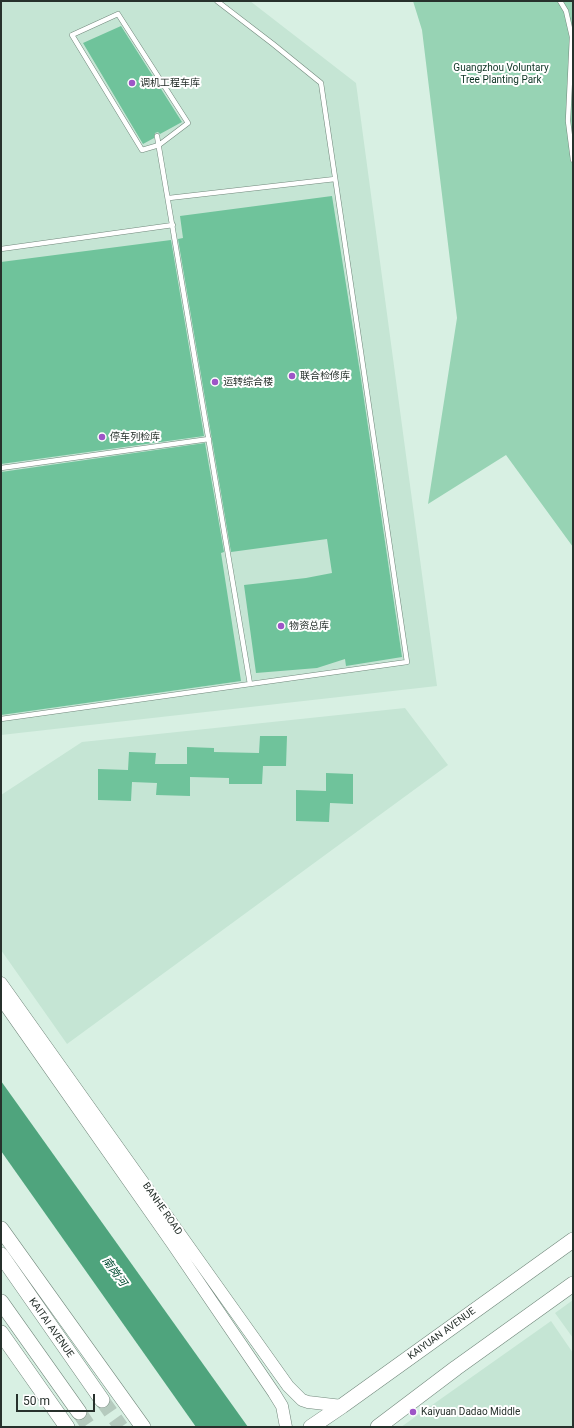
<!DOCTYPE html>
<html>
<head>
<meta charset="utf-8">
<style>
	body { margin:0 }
	#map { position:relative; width:574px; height:1428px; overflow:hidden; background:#d8f0e3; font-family:Roboto,sans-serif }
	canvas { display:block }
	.frame { position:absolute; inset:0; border:2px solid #27312c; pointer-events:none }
	.scale { position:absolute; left:16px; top:1394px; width:79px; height:18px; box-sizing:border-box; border:2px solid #27312c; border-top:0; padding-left:5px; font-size:12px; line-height:14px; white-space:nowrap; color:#27312c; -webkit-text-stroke:3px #fff; paint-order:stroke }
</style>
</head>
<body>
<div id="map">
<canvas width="574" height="1428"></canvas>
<div class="frame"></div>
<div class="scale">50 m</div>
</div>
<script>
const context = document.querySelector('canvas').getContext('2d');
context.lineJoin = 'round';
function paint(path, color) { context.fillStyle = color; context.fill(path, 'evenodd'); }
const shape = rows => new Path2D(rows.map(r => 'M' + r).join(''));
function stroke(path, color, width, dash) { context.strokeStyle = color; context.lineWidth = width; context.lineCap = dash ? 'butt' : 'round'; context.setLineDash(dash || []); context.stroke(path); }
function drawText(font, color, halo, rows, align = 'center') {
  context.font = font + ' Roboto,"Noto Sans SC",sans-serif'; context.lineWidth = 4; context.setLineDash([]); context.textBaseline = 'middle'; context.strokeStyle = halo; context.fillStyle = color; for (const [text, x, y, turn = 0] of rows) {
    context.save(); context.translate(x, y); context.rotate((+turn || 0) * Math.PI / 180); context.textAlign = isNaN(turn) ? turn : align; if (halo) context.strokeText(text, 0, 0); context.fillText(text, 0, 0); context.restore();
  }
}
paint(shape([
	[1,1,250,1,356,83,437,686,1,735],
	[405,708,448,765,67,1044,1,950,1,795,82,742],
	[573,1300,573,1338,555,1313],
	[551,1321,573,1353,573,1427,401,1427]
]), '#c5e5d4');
paint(shape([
	[413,1,573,1,573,547,506,455,428,504,457,318,422,30]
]), '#97d3b4');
paint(shape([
	[1,1081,248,1427,196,1427,1,1151]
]), '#4fa47d');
paint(shape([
	[121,26,182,122,160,134,158,132,155,133,154,138,143,144,83,43],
	[332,196,361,379,402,657,346,666,345,659,317,668,256,673,244,585,306,578,332,573,327,539,231,552,178,239,183,238,180,216],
	[171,240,204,436,1,464,1,262],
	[205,443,224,552,221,553,241,681,1,715,1,472],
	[260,736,287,736,286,766,263,766,262,784,229,784,229,778,190,777,190,796,156,795,157,783,132,782,131,801,98,800,98,769,128,770,129,752,156,753,155,764,187,764,187,747,214,748,214,752,259,753],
	[326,773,353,774,353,804,330,803,329,822,296,821,296,790,326,791]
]), '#6fc39b');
stroke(shape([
	[102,1400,121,1427],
	[79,1412,89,1427]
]), '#b5cabe', 15, [15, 8]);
const service = shape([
	[560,1,566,11,572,37,568,121,573,160],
	[118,14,188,123,159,145,142,150,72,35,118,14],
	[157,136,250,684],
	[169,198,335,179],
	[1,249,173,225],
	[1,468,209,439],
	[1,719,407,662,321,83,273,44,217,1]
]);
const tertiary = shape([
	[1,983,288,1386,302,1400,308,1402,342,1406],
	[1,999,172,1243,274,1393,282,1406,286,1427]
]);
const primary = shape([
	[1,1229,143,1427],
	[1,1255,102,1400],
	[1,1302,79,1412],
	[1,1333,67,1427],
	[311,1427,342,1406,573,1240],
	[378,1427,456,1368,573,1284]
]);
stroke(service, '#72887c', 5.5);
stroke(tertiary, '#72887c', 13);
stroke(primary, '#72887c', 16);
stroke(service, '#fff', 4.5);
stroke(tertiary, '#fff', 12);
stroke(primary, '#fff', 15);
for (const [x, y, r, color] of [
	[132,83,4,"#9e55c7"],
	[292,376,4,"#9e55c7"],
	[215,382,4,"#9e55c7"],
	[102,437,4,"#9e55c7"],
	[281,626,4,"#9e55c7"],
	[413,1412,4,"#9e55c7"]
]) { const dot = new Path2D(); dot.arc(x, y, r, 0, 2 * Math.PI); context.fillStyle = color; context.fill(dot); stroke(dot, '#fff', 1.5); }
drawText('10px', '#0c3323', '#fff', [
	["Guangzhou Voluntary",501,68],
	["Tree Planting Park",501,80]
]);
drawText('10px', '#27312c', '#fff', [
	["调机工程车库",140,83],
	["联合检修库",300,376],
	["运转综合楼",223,382],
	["停车列检库",110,437],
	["物资总库",289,626],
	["Kaiyuan Dadao Middle",421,1412]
], 'left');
drawText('10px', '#27312c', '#fff', [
	["BANHE ROAD",162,1209,55],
	["KAITAI AVENUE",51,1328,55],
	["KAIYUAN AVENUE",442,1334,-36]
]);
drawText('italic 11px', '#024b31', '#fff', [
	["南岗河",114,1272,54]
]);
</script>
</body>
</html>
